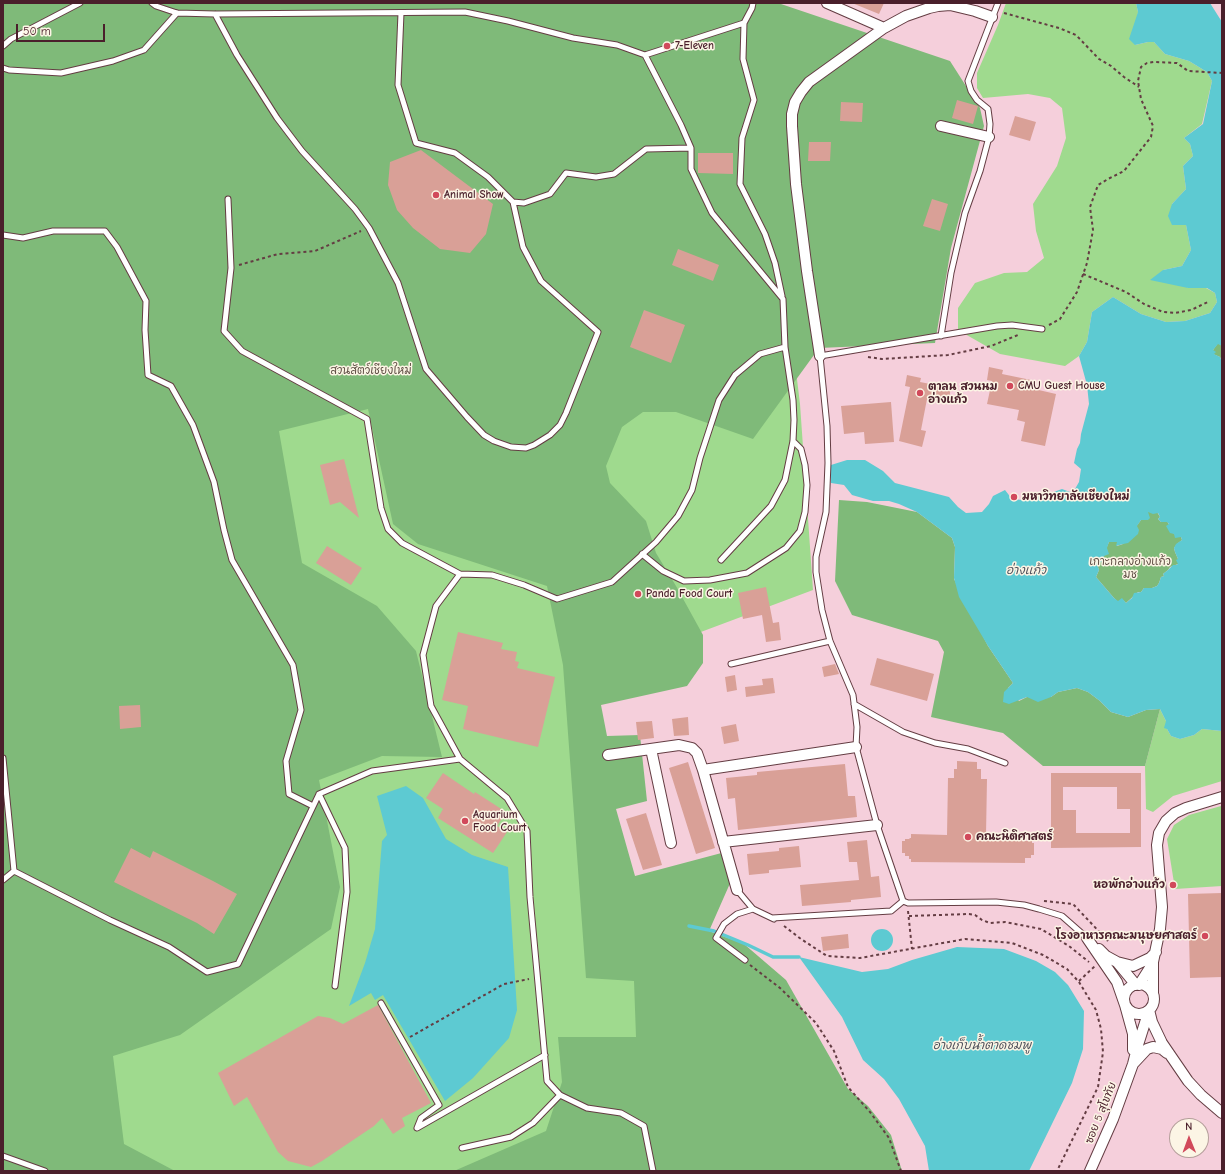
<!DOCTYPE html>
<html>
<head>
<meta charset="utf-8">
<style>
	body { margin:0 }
	#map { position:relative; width:1225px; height:1174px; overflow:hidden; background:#f7e5cd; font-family:"Comic Neue",sans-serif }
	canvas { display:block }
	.frame { position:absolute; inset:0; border:4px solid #4a1f2b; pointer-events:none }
	.north { position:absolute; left:1169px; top:1118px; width:40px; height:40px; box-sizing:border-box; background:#fcf5e5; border:1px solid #b59f9b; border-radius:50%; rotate:359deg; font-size:11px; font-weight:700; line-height:16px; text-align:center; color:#4a1f2b }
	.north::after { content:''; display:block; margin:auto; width:14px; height:18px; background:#d1495b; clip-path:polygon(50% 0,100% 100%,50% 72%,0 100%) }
	.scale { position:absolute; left:16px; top:24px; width:89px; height:18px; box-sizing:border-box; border:2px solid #4a1f2b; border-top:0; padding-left:5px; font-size:12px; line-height:14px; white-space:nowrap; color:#4a1f2b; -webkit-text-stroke:3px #fcf5e5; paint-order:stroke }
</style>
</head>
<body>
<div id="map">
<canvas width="1225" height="1174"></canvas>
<div class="frame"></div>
<div class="north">N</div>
<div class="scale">50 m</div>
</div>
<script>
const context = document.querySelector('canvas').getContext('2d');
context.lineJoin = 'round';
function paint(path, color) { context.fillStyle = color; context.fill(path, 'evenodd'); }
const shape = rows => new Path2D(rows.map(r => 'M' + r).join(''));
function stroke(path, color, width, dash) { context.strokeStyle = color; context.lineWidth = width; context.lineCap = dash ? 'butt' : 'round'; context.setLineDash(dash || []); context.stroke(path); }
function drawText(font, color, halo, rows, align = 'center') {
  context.font = font + ' "Comic Neue","Playpen Sans Thai",sans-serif'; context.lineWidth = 3; context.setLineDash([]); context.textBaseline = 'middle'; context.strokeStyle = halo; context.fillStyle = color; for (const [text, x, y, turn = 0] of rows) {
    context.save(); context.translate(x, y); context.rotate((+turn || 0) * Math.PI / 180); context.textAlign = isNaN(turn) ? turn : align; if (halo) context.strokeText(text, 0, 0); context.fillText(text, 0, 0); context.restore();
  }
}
paint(shape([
	[768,3,1222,3,1222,1171,732,1171,628,957,570,681,759,65],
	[1177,1126,1201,1126,1201,1150,1177,1150]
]), '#f5cfdb');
paint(shape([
	[3,3,759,65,800,404,813,590,570,681,732,1171,3,1171],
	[1006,3,1136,3,1138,12,1135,45,1148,42,1154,42,1165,54,1189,61,1207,72,1212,81,1202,124,1184,138,1190,144,1193,156,1183,166,1186,189,1172,204,1186,225,1191,250,1182,266,1163,270,1188,288,1206,288,1215,293,1217,302,1210,313,1185,321,1166,322,1141,314,1113,297,1092,312,1087,342,1079,356,1065,366,1000,354,958,330,958,308,975,283,1004,273,1027,272,1044,258,1036,231,1033,204,1057,166,1066,138,1062,108,1050,98,1028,94,983,98,977,88,977,73,998,25],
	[1160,709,1166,721,1167,729,1171,736,1180,739,1194,735,1202,729,1222,731,1222,781,1173,796,1153,812,1146,809,1145,766],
	[1221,806,1222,886,1175,889,1167,839,1174,825,1189,815]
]), '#9fda8e');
paint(shape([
	[3,3,778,3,950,61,980,108,984,126,951,248,935,343,819,348,753,439,676,412,643,412,622,427,606,466,610,483,646,521,656,553,676,586,703,635,703,663,687,686,601,705,607,736,640,735,647,801,616,809,635,876,729,851,735,872,709,931,744,944,786,980,848,1089,868,1106,891,1135,902,1171,454,1171,546,1131,562,1082,558,1037,636,1037,634,981,586,978,563,665,547,586,418,544,393,524,368,409,279,431,302,563,377,606,416,651,442,757,382,756,319,780,340,887,331,929,180,1035,113,1056,124,1144,175,1171,3,1171],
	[1218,343,1222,346,1222,362,1220,357,1213,354,1213,350],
	[839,500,867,502,917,512,952,538,955,547,954,579,988,646,1013,683,1008,688,1019,701,1027,697,1051,697,1058,692,1077,688,1088,692,1100,701,1111,712,1128,717,1146,710,1160,709,1145,766,1043,766,1003,733,931,717,944,652,938,641,852,615,835,581],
	[1147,512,1157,512,1160,517,1158,519,1161,522,1167,521,1174,534,1181,537,1182,540,1177,544,1174,548,1175,552,1178,559,1178,564,1170,567,1168,570,1163,574,1164,576,1161,577,1159,583,1157,586,1152,588,1144,588,1141,592,1138,592,1126,603,1123,600,1118,602,1114,598,1096,577,1099,570,1097,564,1103,556,1109,542,1117,542,1117,546,1123,544]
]), '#7fba79');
paint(shape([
	[1136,3,1210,3,1222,22,1222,346,1218,344,1213,350,1216,352,1214,354,1220,357,1222,362,1222,731,1202,729,1194,735,1180,739,1171,736,1167,729,1164,728,1166,721,1160,709,1146,710,1128,717,1111,712,1100,701,1088,692,1077,688,1058,692,1051,697,1038,702,1027,697,1009,704,1003,702,1004,692,1013,683,988,646,959,597,954,578,955,547,952,538,917,512,899,504,889,501,873,501,852,495,844,485,831,483,831,465,847,460,865,460,883,471,895,483,949,497,958,507,966,513,982,512,989,504,993,496,1005,490,1012,499,1022,500,1048,494,1062,489,1070,492,1075,489,1079,482,1081,469,1074,463,1077,449,1080,443,1081,434,1089,404,1087,385,1079,356,1087,342,1092,312,1113,297,1141,314,1166,322,1185,321,1210,313,1217,302,1215,293,1207,288,1188,288,1150,280,1163,270,1182,266,1191,250,1186,225,1172,225,1168,216,1172,204,1186,189,1183,166,1193,156,1190,144,1184,138,1203,124,1212,81,1207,72,1189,61,1165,54,1154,42,1148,42,1135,45,1129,39,1138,12],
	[1148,512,1153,514,1158,513,1160,517,1158,519,1161,522,1167,522,1169,524,1166,526,1170,533,1174,534,1175,538,1181,537,1182,540,1176,544,1174,548,1175,552,1178,559,1176,560,1178,564,1176,565,1173,565,1168,570,1163,574,1164,576,1161,577,1159,583,1157,586,1152,588,1144,588,1141,592,1134,593,1132,598,1126,603,1122,598,1118,601,1114,598,1096,577,1099,570,1097,564,1103,561,1104,556,1109,554,1107,548,1109,542,1117,542,1116,546,1123,544,1128,543,1138,534,1139,530,1137,526,1141,520,1148,520,1150,518],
	[406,786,423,798,446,839,472,855,508,867,517,1010,509,1038,473,1078,445,1101,383,995,375,1000,371,993,349,1006,365,963,375,929,382,841,387,835,377,796],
	'871 940a11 11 0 1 1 22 0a11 11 0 1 1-22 0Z',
	[957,947,1004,949,1036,961,1055,972,1068,985,1084,1011,1083,1049,1072,1083,1029,1171,929,1171,925,1146,899,1099,884,1079,863,1060,842,1017,799,957,862,972,888,969,912,960]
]), '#5dcad2');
stroke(shape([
	[689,926,714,931,748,945,773,957,799,957]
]), '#5dcad2', 3.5);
paint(shape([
	[852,3,884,3,879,14],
	[957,100,978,106,973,124,952,118],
	[841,102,863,103,862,122,840,121],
	[1015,116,1036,122,1030,141,1009,135],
	[809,142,831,142,830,161,808,161],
	[421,150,493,204,486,234,470,253,440,249,413,228,397,210,388,185,390,162],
	[698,153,733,153,733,174,698,173],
	[932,199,948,204,940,231,923,226],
	[678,249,719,265,713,281,672,265],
	[644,310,685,325,671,363,630,347],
	[989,367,1003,370,1002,374,1031,380,1030,388,1056,394,1045,446,1021,441,1025,422,1017,420,1019,410,987,404,992,381,987,380],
	[907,375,921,378,920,382,951,388,948,403,927,399,921,430,926,431,922,447,899,441,910,387,905,386],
	[891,402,894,442,865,444,864,432,844,434,841,406],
	[344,459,359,518,340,502,330,505,320,465],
	[327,546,362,568,351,585,316,563],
	[766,587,773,623,779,622,781,640,766,642,762,615,743,619,738,593],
	[458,632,503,643,501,649,517,652,515,661,519,662,517,668,555,677,538,747,463,729,468,706,442,700],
	[877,658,934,674,927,701,870,685],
	[835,664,839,674,824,677,822,667],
	[735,675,737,690,727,692,725,677],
	[773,678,775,693,746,697,745,687,763,685,762,679],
	[140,705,141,727,120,729,119,706],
	[688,717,689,735,674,736,672,719],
	[652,721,654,738,638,740,636,722],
	[736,724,739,741,724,744,721,727],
	[957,761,977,762,977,769,981,769,981,779,987,779,986,835,1025,836,1025,841,1032,841,1032,843,1034,843,1034,855,1031,855,1031,858,1025,858,1025,863,911,862,911,859,909,859,909,856,905,856,905,853,902,853,902,841,905,841,905,839,910,839,909,838,911,838,911,834,947,835,948,778,954,778,954,769,957,769],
	[688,762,715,848,696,854,669,768],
	[845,764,848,796,855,796,857,817,738,830,735,798,728,799,726,778,757,775,757,772],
	[443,773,474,794,475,792,506,812,497,826,507,832,493,853,438,818,443,809,426,798],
	[1051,773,1141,773,1141,847,1051,848],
	[1063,787,1117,787,1117,809,1130,809,1130,833,1076,833,1076,810,1063,810],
	[646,813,662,865,643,870,626,819],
	[867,840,871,877,879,876,881,897,851,900,851,902,802,906,800,885,859,880,857,862,849,862,847,842],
	[799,846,801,867,769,870,769,873,749,875,747,854,779,851,779,848],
	[131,848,150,858,153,851,213,881,237,894,214,934,197,923,114,882],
	[1222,893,1222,977,1190,978,1188,894],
	[848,934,849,948,823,951,821,937],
	[378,1005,431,1103,402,1118,405,1126,393,1134,382,1118,374,1126,322,1161,311,1167,288,1161,278,1152,247,1097,234,1106,218,1073,318,1016,330,1018,343,1024]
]), '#d9a097');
const service = shape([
	[152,3,156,6,177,13,215,14,465,12,508,21,573,38,617,45,645,55,744,23,752,8,753,3],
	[215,14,237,55,277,118,302,151,355,209,369,228,398,283,426,369,467,417,484,435,494,441,511,447,526,448,534,445,550,435,560,425,566,413,598,332,541,281,523,247,513,202,488,177,455,153,416,143,398,85,401,13],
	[744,23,743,59,754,100,742,138,740,184,765,234,775,263,782,296],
	[3,46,11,39,80,3],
	[645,55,681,125,691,148,691,169,712,213,783,299,785,347,760,354,735,375,719,400,700,458,692,490,678,516,656,542,612,582,557,599,524,585,492,575,460,574,436,606,423,655,431,706,460,759,507,798,527,831,530,897,547,1081,560,1095,587,1108,621,1113,644,1126,653,1171],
	[3,68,9,70,61,73,113,61,144,50,177,13],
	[228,199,231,268,224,331,242,351,367,419,381,508,388,529,402,543,460,574],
	[513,202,524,203,550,194,566,173,596,177,614,174,646,149,691,148],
	[3,235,23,238,53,231,105,231,117,247,146,301,145,330,148,375,171,386,193,425,214,482,224,530,232,560,293,665,301,710,286,761,289,794,313,806],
	[941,336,951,273,965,213,980,171,989,137,990,124,988,109,977,100,971,91,968,81,998,3],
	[642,554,663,571,684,581,710,580,747,573,786,548,800,531,805,512,807,485,805,465,801,449,793,441],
	[721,560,771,506,785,480,793,441,794,420,793,400,785,347],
	[731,664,830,641],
	[854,704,903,732,935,743,968,749,1005,763],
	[3,758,14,871,3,880],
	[319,794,345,848,347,892,335,986],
	[14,871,110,920,169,947,207,972,238,964,319,794,372,771,460,759],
	[737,890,753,909],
	[903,901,877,825,856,747,857,727,853,695,830,641,822,610,816,572,816,557,826,512,828,463,827,426,820,356,997,326,1012,325,1042,329],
	[903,901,908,903,996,902,1024,905,1039,909,1062,916,1087,938],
	[772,918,891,911,903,901],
	[745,960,716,938,724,924,737,914,753,909,774,919],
	[381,1003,439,1105,421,1118,417,1128,545,1055],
	[462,1148,511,1137,533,1123,560,1095],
	[3,1156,45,1171]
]);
const minor = shape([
	[827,3,884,28],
	[941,126,989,137],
	[820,356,807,271,796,184,792,126,792,114,795,102,801,92,809,82,884,28,906,16,929,8,938,6,950,5,975,11,992,17],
	[651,749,671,843],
	[608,755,679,745,692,748,697,753,703,770,737,890],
	[703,770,856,747],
	[723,842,877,825],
	[1087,938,1117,982,1125,1005,1133,1034,1133,1050],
	[1099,949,1106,956,1117,962,1136,985],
	[1117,962,1133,966,1150,958,1156,952],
	'1124 999a15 15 0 1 1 30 0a15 15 0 1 1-30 0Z',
	[1139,985,1153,963],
	[1153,994,1153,962,1160,929,1162,907,1157,845,1159,833,1166,821,1175,813,1186,808,1222,797],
	[1149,1010,1152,1022,1162,1043,1188,1081,1201,1095,1222,1113],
	[1133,1064,1147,1049,1153,1047,1162,1049,1167,1053],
	[1090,1171,1113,1119,1133,1064,1137,1048,1149,1010]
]);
stroke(service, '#643d43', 7);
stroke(minor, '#643d43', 12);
stroke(shape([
	[1004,13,1059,28,1076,35,1099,59,1111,66,1124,77,1139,87],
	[239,265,278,254,315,251,361,231],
	[1083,274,1126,292,1144,304,1163,312,1175,313,1191,310,1208,302],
	[1049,325,1060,319,1077,292,1087,263,1093,230,1090,207,1098,185,1108,179,1124,171,1151,137,1153,126,1141,99,1138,81,1141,67,1147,63,1154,62,1177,63,1188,71,1222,73],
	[868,357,882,359,948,355,991,346,1018,335],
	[1044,901,1073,904,1108,941],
	[908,911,912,949],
	[909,916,969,914,975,915,982,920,990,923,1005,922,1041,929,1069,946,1089,962],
	[784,926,801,939,827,956,860,958,965,939,1012,943,1043,955,1067,969,1079,982,1096,1010,1101,1029,1103,1052,1098,1087,1057,1171],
	[750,965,780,988,816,1023,834,1051,848,1087,870,1112,889,1138,901,1171],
	[1079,981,1095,966],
	[410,1037,504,984,529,979]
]), '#643d43', 2, [3, 3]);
stroke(service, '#fff', 5);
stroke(minor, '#fff', 10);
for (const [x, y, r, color] of [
	[667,46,4,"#d1495b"],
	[436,195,4,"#d1495b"],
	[1010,386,4,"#d1495b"],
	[920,393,4,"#d1495b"],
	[1014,497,4,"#d1495b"],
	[638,594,4,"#d1495b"],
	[465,821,4,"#d1495b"],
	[968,837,4,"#d1495b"],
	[1173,885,4,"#d1495b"],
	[1205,936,4,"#d1495b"]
]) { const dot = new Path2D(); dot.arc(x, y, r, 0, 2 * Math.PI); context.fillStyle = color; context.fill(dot); stroke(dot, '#fcf5e5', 1.5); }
drawText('bold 11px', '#4a1f2b', '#fcf5e5', [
	["7-Eleven",675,46],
	["Animal Show",444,195],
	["CMU Guest House",1018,386],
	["ตาลน สวนนม",928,387],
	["อ่างแก้ว",928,400],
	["มหาวิทยาลัยเชียงใหม่",1022,497],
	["Panda Food Court",646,594],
	["Aquarium",473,815],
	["Food Court",473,828],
	["คณะนิติศาสตร์",976,837],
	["หอพักอ่างแก้ว",1165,885,"right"],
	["โรงอาหารคณะมนุษยศาสตร์",1197,936,"right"]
], 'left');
drawText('11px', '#5f4e44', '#fcf5e5', [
	["สวนสัตว์เชียงใหม่",371,371],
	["เกาะกลางอ่างแก้ว",1130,562],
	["มช",1130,575]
]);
drawText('11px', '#4a1f2b', '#fcf5e5', [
	["ซอย 5 สุโขทัย",1101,1113,-68]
]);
drawText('italic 12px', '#50525d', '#fcf5e5', [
	["อ่างแก้ว",1026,571],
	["อ่างเก็บน้ำตาดชมพู",982,1046]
]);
</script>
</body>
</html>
